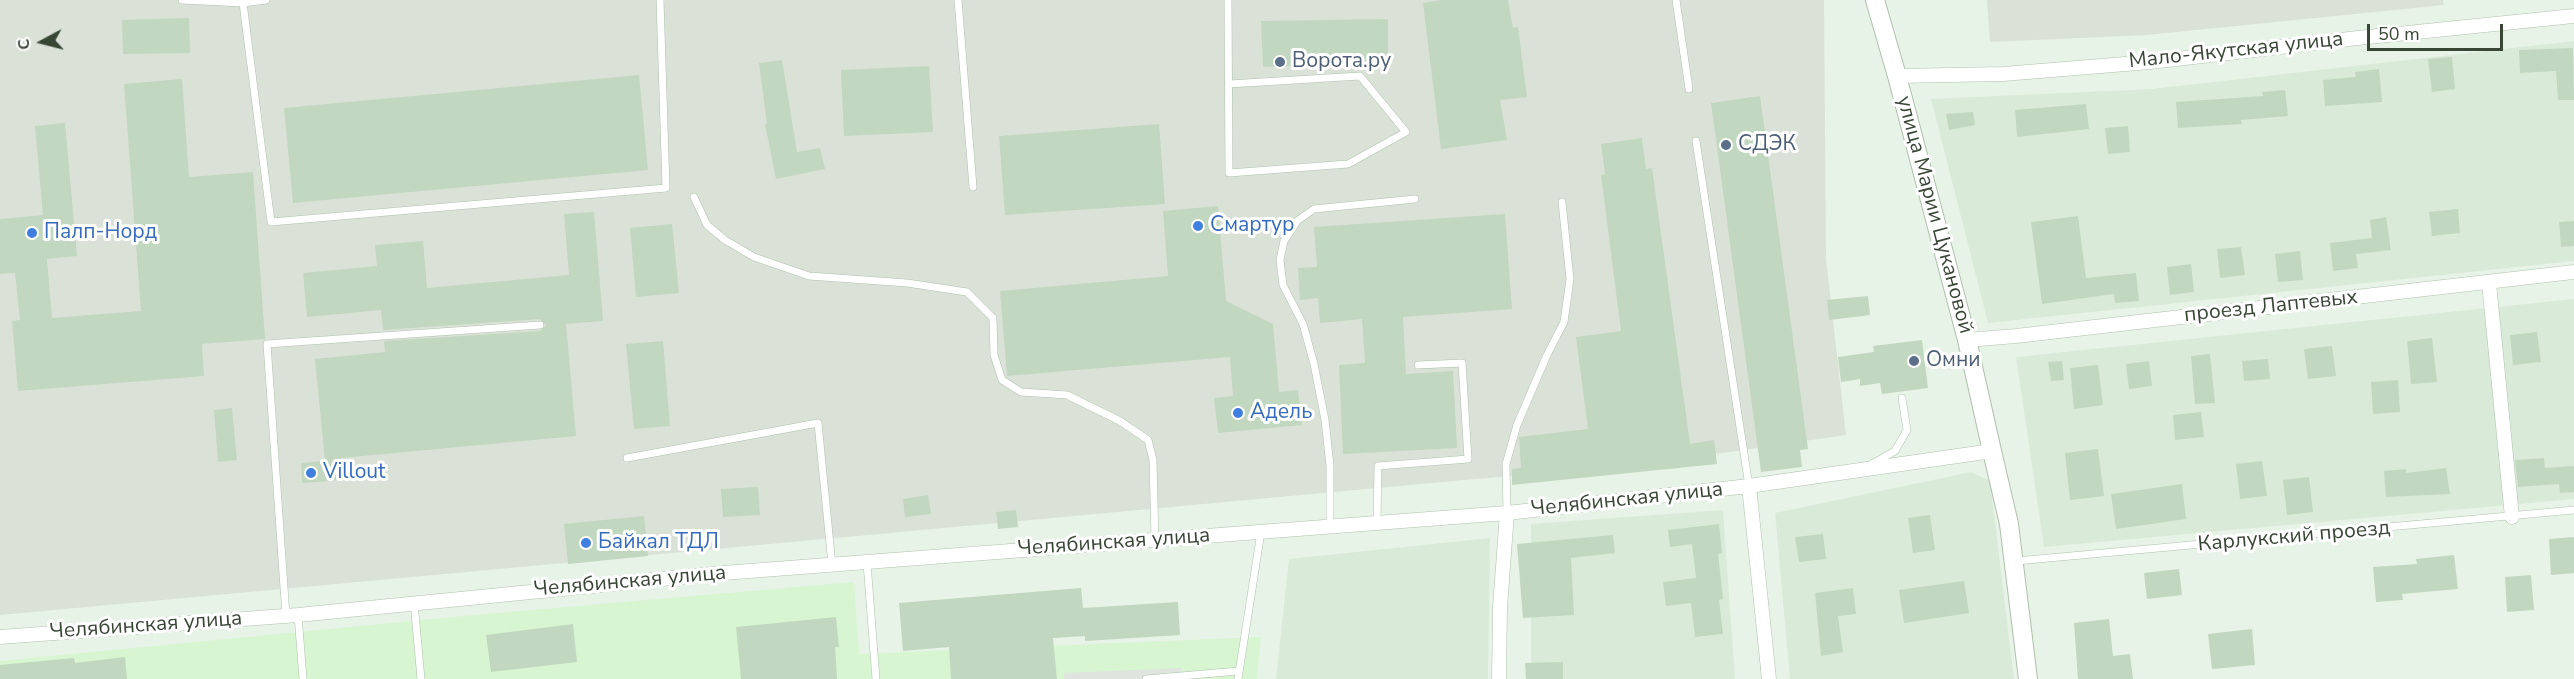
<!DOCTYPE html>
<html>
<head>
<meta charset="utf-8">
<style>
	body { margin:0 }
	#map { position:relative; width:2574px; height:679px; overflow:hidden; background:#e7f3e6; font-family:"Nunito Sans",sans-serif }
	canvas { display:block }
	.north { position:absolute; left:12px; top:12px; width:60px; height:60px; -webkit-text-stroke:4px #fff; paint-order:stroke; rotate:263deg; font-size:16px; font-weight:700; line-height:24px; text-align:center; color:#384635 }
	.north::after { content:''; display:block; margin:auto; width:21px; height:27px; background:#384635; clip-path:polygon(50% 0,100% 100%,50% 72%,0 100%) }
	.scale { position:absolute; left:2367px; top:24px; width:136px; height:27px; box-sizing:border-box; border:3px solid #384635; border-top:0; padding-left:8px; font-size:18px; line-height:21px; white-space:nowrap; color:#384635; -webkit-text-stroke:4px #fff; paint-order:stroke }
</style>
</head>
<body>
<div id="map">
<canvas width="2574" height="679"></canvas>
<div class="north">С</div>
<div class="scale">50 m</div>
</div>
<script>
const context = document.querySelector('canvas').getContext('2d');
context.lineJoin = 'round';
function paint(path, color) { context.fillStyle = color; context.fill(path, 'evenodd'); }
const shape = rows => new Path2D(rows.map(r => 'M' + r).join(''));
function stroke(path, color, width, dash) { context.strokeStyle = color; context.lineWidth = width; context.lineCap = dash ? 'butt' : 'round'; context.setLineDash(dash || []); context.stroke(path); }
function drawText(font, color, halo, rows, align = 'center') {
  context.font = font + ' "Nunito Sans",sans-serif'; context.lineWidth = 6; context.setLineDash([]); context.textBaseline = 'middle'; context.strokeStyle = halo; context.fillStyle = color; for (const [text, x, y, turn = 0] of rows) {
    context.save(); context.translate(x, y); context.rotate((+turn || 0) * Math.PI / 180); context.textAlign = isNaN(turn) ? turn : align; if (halo) context.strokeText(text, 0, 0); context.fillText(text, 0, 0); context.restore();
  }
}
paint(shape([
	[2574,41,2574,261,1988,323,1931,99,2152,89],
	[2574,299,2574,499,2044,547,2016,357],
	[1971,472,1990,481,2014,679,1790,679,1775,513],
	[1723,510,1735,679,1531,679,1531,524],
	[1490,538,1488,679,1276,679,1289,559]
]), '#d9ebd8');
paint(shape([
	[854,582,859,654,1261,637,1257,679,0,679,0,661,464,616]
]), '#d7f5d1');
paint(shape([
	[0,0,1824,0,1826,258,1846,435,1620,468,1475,479,0,615],
	[1987,0,2443,0,2444,5,2147,35,1990,42]
]), '#dae2d8');
paint(shape([
	[1181,668,1181,679,1064,679,1064,673]
]), '#dfe4de');
paint(shape([
	[1441,0,1508,0,1513,28,1518,27,1527,97,1500,100,1507,140,1441,149,1423,3],
	[189,18,190,53,123,54,122,20],
	[1388,19,1388,66,1322,67,1322,65,1263,67,1261,21],
	[2573,48,2574,100,2558,100,2556,71,2520,73,2519,50],
	[2452,57,2455,89,2432,92,2428,59],
	[782,60,797,152,820,148,825,169,776,179,765,124,767,124,759,63],
	[929,66,933,132,844,136,841,70],
	[2379,69,2382,102,2325,106,2323,80,2356,77,2355,72],
	[639,75,648,170,293,203,284,108],
	[182,79,189,177,253,172,265,339,202,344,204,376,18,391,12,321,20,320,15,273,0,274,0,219,43,215,35,126,65,123,77,256,47,259,52,318,141,311,124,84],
	[2285,90,2288,116,2241,120,2242,124,2178,128,2176,102,2263,96,2262,92],
	[1760,96,1808,449,1800,450,1802,467,1761,472,1711,103],
	[2086,104,2089,129,2017,137,2015,110],
	[1973,112,1975,125,1949,130,1946,114],
	[1159,124,1165,204,1005,215,999,136],
	[2128,126,2130,152,2108,154,2105,128],
	[1642,138,1646,169,1652,168,1690,444,1714,440,1717,464,1512,485,1512,469,1521,468,1519,437,1588,429,1576,337,1621,331,1601,175,1605,174,1601,144],
	[1218,206,1226,301,1273,324,1279,392,1298,390,1302,425,1218,433,1214,398,1233,396,1230,357,1007,376,1000,291,1168,276,1163,211],
	[2458,209,2460,233,2432,236,2429,212],
	[594,212,603,321,566,324,576,436,341,458,343,480,302,483,301,463,325,461,315,359,385,352,384,341,540,331,546,325,540,319,383,330,381,310,307,317,303,273,377,266,375,245,423,241,427,288,569,275,564,214],
	[1505,214,1512,309,1403,317,1406,374,1453,371,1457,448,1343,454,1339,365,1365,363,1362,319,1320,323,1318,298,1300,300,1298,268,1317,267,1314,227],
	[2078,216,2086,278,2136,273,2139,301,2115,303,2114,294,2042,304,2031,222],
	[2386,217,2391,250,2356,254,2358,268,2333,271,2330,243,2372,238,2370,220],
	[2574,221,2574,246,2561,247,2559,222],
	[672,224,679,293,636,297,630,228],
	[2241,247,2245,275,2220,278,2217,249],
	[2300,251,2303,280,2278,282,2275,254],
	[2191,264,2194,292,2170,295,2167,267],
	[1868,296,1870,315,1829,320,1827,300],
	[2537,332,2541,362,2513,365,2510,335],
	[2432,338,2437,382,2411,384,2407,341],
	[1922,340,1928,388,1882,394,1880,383,1860,386,1860,379,1841,382,1838,357,1874,352,1873,346],
	[663,341,670,426,634,429,626,344],
	[2332,346,2336,376,2308,379,2304,349],
	[2210,354,2215,403,2195,404,2191,356],
	[2268,359,2270,379,2244,381,2242,361],
	[2062,361,2064,380,2051,381,2048,362],
	[2149,361,2152,386,2129,389,2126,364],
	[2098,365,2103,405,2074,409,2070,368],
	[2398,380,2400,412,2373,414,2371,382],
	[232,408,237,460,218,462,214,410],
	[2201,412,2204,437,2175,440,2173,415],
	[2098,449,2104,496,2070,500,2065,453],
	[2544,458,2545,468,2574,466,2574,492,2560,493,2559,484,2518,487,2515,460],
	[2262,461,2267,496,2240,499,2236,464],
	[2446,468,2450,494,2386,497,2384,471,2406,469,2406,473],
	[2309,477,2313,512,2287,515,2283,480],
	[2182,484,2186,519,2116,529,2111,494],
	[758,487,760,515,723,517,721,489],
	[928,495,931,514,905,517,903,499],
	[1016,510,1018,527,998,529,996,512],
	[1930,515,1935,550,1913,553,1908,518],
	[644,516,648,556,568,564,564,524],
	[1719,524,1722,553,1718,554,1723,599,1719,600,1723,634,1695,637,1691,603,1666,606,1663,582,1696,578,1692,544,1670,547,1668,530],
	[1823,534,1826,559,1799,562,1795,537],
	[1613,535,1615,553,1571,558,1574,615,1523,618,1517,544],
	[2574,537,2574,573,2551,575,2549,539],
	[2454,555,2458,589,2402,594,2403,600,2376,602,2373,567,2417,564,2416,559],
	[2179,569,2182,595,2147,599,2144,573],
	[2531,575,2534,610,2507,612,2505,577],
	[1964,581,1969,613,1904,623,1899,590],
	[1081,588,1083,608,1178,602,1180,635,1085,641,1085,636,1053,638,1057,679,951,679,949,647,903,651,899,603],
	[1853,588,1856,614,1838,616,1843,652,1821,656,1815,593],
	[836,617,839,647,835,647,837,679,741,679,736,627],
	[2109,619,2113,656,2130,654,2133,679,2078,679,2074,623],
	[573,624,577,662,491,672,486,635],
	[2252,629,2255,665,2212,669,2208,634],
	[125,657,127,679,0,679,0,665,74,658,75,663],
	[1563,662,1563,679,1526,679,1525,663]
]), '#c2d7bf');
const service = shape([
	[182,0,243,3,266,0],
	[958,0,973,187],
	[1228,0,1229,173,1348,164,1406,132,1360,76,1229,84],
	[1676,0,1689,89],
	[243,3,271,222,666,188,660,0],
	[1696,141,1749,486],
	[694,197,707,225,725,240,754,257,809,276,907,283,967,292,993,318,994,355,1002,380,1021,392,1067,395,1120,421,1148,440,1153,460,1155,540],
	[627,458,818,423,832,565],
	[1870,465,1895,451,1907,430,1902,398],
	[1507,513,1506,464,1517,425,1547,355,1564,322,1570,279,1562,202],
	[1377,523,1378,466,1468,459,1462,363,1418,365],
	[1330,527,1330,466,1325,420,1314,364,1303,324,1283,285,1280,260,1284,241,1297,221,1314,209,1415,199],
	[2016,561,2574,510],
	[867,563,876,679],
	[414,602,421,679],
	[298,615,303,679],
	[286,616,267,344,540,325],
	[1146,679,1239,671],
	[1238,679,1261,532]
]);
const minor = shape([
	[1897,76,2003,74,2150,62,2358,38,2574,16],
	[2489,283,2512,517],
	[1967,340,2016,336,2574,272],
	[1749,486,1769,679],
	[0,637,298,615,723,573,1507,513,1749,486,1992,451],
	[1499,679,1500,607,1507,513]
]);
const tertiary = shape([
	[1875,0,1897,76,1967,340,1992,451,2009,524,2028,679]
]);
stroke(service, '#aec1ac', 8);
stroke(minor, '#aec1ac', 15);
stroke(tertiary, '#aec1ac', 20);
stroke(service, '#fff', 7);
stroke(minor, '#fff', 14);
stroke(tertiary, '#fff', 18);
for (const [x, y, r, color] of [
	[1280,62,6,"#5c6f8a"],
	[1726,145,6,"#5c6f8a"],
	[1198,226,6,"#3f7fe0"],
	[32,233,6,"#3f7fe0"],
	[1914,361,6,"#5c6f8a"],
	[1238,413,6,"#3f7fe0"],
	[311,473,6,"#3f7fe0"],
	[586,543,6,"#3f7fe0"]
]) { const dot = new Path2D(); dot.arc(x, y, r, 0, 2 * Math.PI); context.fillStyle = color; context.fill(dot); stroke(dot, '#fff', 2); }
drawText('21px', '#384635', '#fff', [
	["Мало-Якутская улица",2236,51,-6],
	["улица Марии Цукановой",1934,215,75],
	["проезд Лаптевых",2271,307,-6],
	["Челябинская улица",1627,500,-6],
	["Карлукский проезд",2294,537,-5],
	["Челябинская улица",1114,543,-4],
	["Челябинская улица",630,582,-5],
	["Челябинская улица",146,626,-4]
]);
drawText('21px', '#4e5e75', '#fff', [
	["Ворота.ру",1292,62],
	["СДЭК",1738,145],
	["Омни",1926,361]
], 'left');
drawText('21px', '#366cbe', '#fff', [
	["Смартур",1210,226],
	["Палп-Норд",44,233],
	["Адель",1250,413],
	["Villout",323,473],
	["Байкал ТДЛ",598,543]
], 'left');
</script>
</body>
</html>
